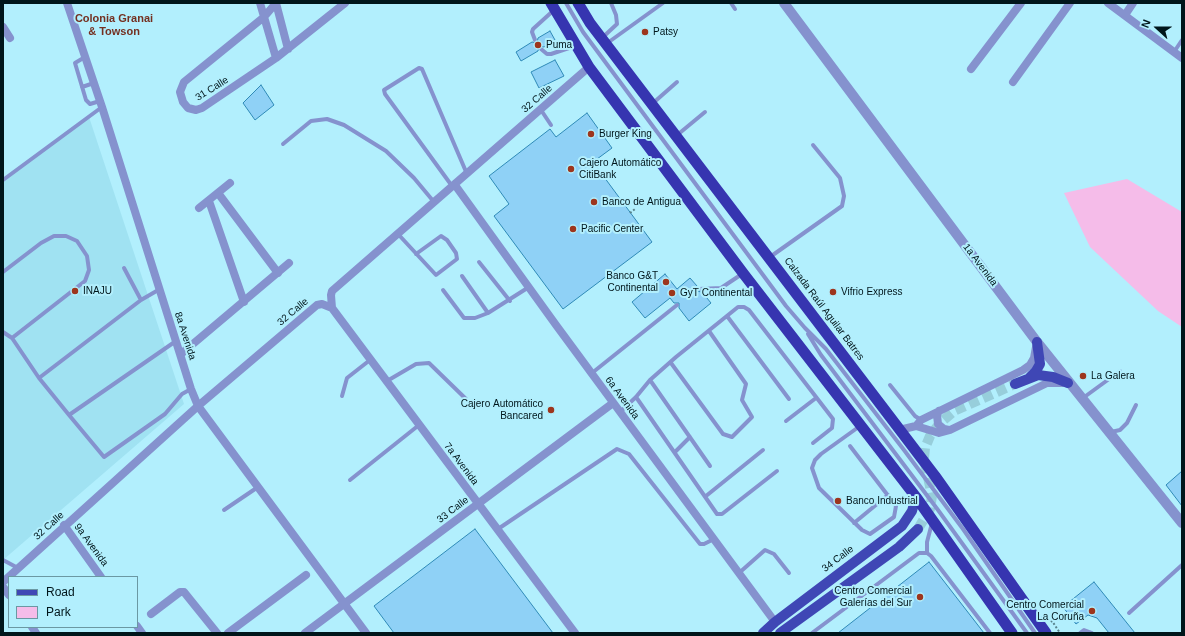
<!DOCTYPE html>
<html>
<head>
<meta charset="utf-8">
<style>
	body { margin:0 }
	#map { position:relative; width:1185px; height:636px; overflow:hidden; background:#b2effd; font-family:Helvetica,sans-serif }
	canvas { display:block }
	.frame { position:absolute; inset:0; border:4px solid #00161b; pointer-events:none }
	.legend { position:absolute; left:8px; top:576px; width:130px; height:52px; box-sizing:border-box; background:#b2effd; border:1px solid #6b98a3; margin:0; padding:5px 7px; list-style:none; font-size:12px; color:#00161b }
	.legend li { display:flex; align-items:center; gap:8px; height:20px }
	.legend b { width:20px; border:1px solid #6b98a3 }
	.north { position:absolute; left:1137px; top:8px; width:40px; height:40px; -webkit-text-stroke:3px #b2effd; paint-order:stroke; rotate:291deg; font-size:11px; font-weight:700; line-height:16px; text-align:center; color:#00161b }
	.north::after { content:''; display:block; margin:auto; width:14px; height:18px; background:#00161b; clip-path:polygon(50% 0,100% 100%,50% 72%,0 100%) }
</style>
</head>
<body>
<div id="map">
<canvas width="1185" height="636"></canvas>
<div class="frame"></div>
<ul class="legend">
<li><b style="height:5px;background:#3f47b5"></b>Road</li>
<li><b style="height:11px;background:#f5bce9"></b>Park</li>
</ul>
<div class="north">N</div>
</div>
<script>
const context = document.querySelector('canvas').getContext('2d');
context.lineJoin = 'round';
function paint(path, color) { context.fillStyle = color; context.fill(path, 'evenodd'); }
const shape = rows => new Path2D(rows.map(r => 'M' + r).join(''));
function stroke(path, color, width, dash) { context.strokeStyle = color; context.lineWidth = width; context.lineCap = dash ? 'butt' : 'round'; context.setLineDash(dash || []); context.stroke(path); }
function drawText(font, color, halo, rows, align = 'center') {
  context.font = font + ' Helvetica,sans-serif'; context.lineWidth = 4; context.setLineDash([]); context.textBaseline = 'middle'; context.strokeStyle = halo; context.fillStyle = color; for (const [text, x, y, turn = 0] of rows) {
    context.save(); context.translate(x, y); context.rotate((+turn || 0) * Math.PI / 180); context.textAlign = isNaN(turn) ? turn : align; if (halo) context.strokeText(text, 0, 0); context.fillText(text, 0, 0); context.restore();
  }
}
paint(shape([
	[89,117,184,404,3,560,3,179]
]), '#a0e2f2');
paint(shape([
	[1127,179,1182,212,1182,327,1158,311,1090,247,1064,193]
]), '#f5bce9');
const building = shape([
	[550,31,555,40,544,47,539,46,538,51,521,61,516,52,532,42,537,43,538,38,550,31],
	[555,60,564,76,539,88,531,72,555,60],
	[261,85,274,105,255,120,243,103,261,85],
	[587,113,612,148,593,162,652,242,563,309,494,216,509,204,489,176,550,129,556,137,587,113],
	[665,274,677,289,690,278,697,286,696,291,702,292,711,303,689,321,679,308,679,303,674,303,670,298,645,318,632,302,665,274],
	[1182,471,1182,506,1166,485,1182,471],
	[475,529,553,633,394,633,374,606,475,529],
	[929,562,984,633,838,633,929,562],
	[1094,582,1135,633,1109,633,1097,618,1088,615,1076,624,1063,607,1094,582]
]);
paint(building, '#8fd1f6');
stroke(building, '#2f8ab7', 1);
stroke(shape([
	[918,529,930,509,932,496,924,458,925,448,930,436,940,423,954,411,1015,384]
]), '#97cedb', 10, [10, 5]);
stroke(shape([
	[630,213,635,209],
	[1051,622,1052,621,1060,633]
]), '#58828b', 2, [2, 2]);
stroke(shape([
	[566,3,583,32,786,306,805,328,826,349,904,450,963,529,1035,633],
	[731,3,735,9],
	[602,38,617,24,616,15,611,3],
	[535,40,532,32,533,29,554,10],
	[606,44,663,3],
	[541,49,547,54,551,54,575,46],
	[1174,52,1182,40],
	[85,57,75,63,86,100,90,104,100,101],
	[82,87,94,83],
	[652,104,677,82],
	[541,110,551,125],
	[676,136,705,112],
	[283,144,311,121,327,119,344,125,386,151,414,178,434,202],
	[3,180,102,107],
	[452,186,385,94,384,90,419,68,422,69,467,174],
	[398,234,436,275,457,259,456,253,447,240,441,236,416,254],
	[770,257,842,206,844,196,840,178,813,145],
	[479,262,510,301],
	[124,268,141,300],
	[3,272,41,243,54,236,66,236,77,241,87,256,89,270,85,281,12,338],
	[462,276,488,313],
	[699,289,721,288,742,274],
	[443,290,464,318,475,318,488,313,529,287],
	[727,316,789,399],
	[3,332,12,338,39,378,69,415,176,341],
	[808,334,821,355,938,510,1027,633],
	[671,363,723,434,732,437,752,417,742,400,746,384,709,331],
	[592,373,677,305],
	[39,378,141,300,160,289],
	[650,380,710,466],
	[387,381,416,364,429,363,466,399],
	[890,385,915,416,921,420],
	[342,396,347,378,370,360],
	[636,397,717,514,722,514,777,471],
	[1083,398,1120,371],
	[620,412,636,397,650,380,676,357,738,307,744,307,749,310,833,419,832,428,813,443],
	[69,415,104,457,165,414,182,394,191,389],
	[786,421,816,398],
	[1111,432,1120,430,1127,423,1136,405],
	[850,446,896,506,894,517,870,534,862,530,819,488,812,468,815,460,821,454,860,426],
	[675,452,690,437],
	[350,480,419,425],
	[706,496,763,450],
	[224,510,258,487],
	[854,523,888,495],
	[498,529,617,449,629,454,700,544,704,544,714,539],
	[927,553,927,542,932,523],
	[3,560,18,568],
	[739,573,765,550,774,554,789,573],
	[1129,613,1182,565],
	[812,633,919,553,927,553,931,556,990,633],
	[1080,633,1084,630,1092,633]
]), '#8592ce', 4);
stroke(shape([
	[67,3,102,107,191,389,198,406,366,633],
	[260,3,276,58],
	[276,3,264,17,184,82,180,92,183,102,188,108,196,110,202,108,276,58,345,3],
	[276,3,288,49],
	[1108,3,1182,58],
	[1125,15,1133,3],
	[3,27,10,38],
	[971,69,1021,3],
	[1013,82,1070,3],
	[455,185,556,325,775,622],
	[218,193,278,273],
	[209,201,244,302],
	[199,208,230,183],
	[332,308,331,295,332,291,589,67],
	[181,354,289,263],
	[939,411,937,415,938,424,944,429,949,430],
	[916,426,921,420,1023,370,1030,365,1034,358,1036,347],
	[899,430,916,426,939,433,950,430,1047,383,1063,383],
	[64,525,101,577],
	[3,582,198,406,317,305,322,304,332,308,575,633],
	[3,587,9,595],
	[151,614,180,592,184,592,217,633],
	[137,626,142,633],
	[32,627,36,633],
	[228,633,306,575],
	[305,633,613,403]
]), '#8592ce', 8);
stroke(shape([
	[784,3,1037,342,1182,523]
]), '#8592ce', 10);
stroke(shape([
	[1030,377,1036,371,1040,364,1037,342],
	[1015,384,1038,375,1053,377,1068,383],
	[763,633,775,622,902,526,912,511,916,497],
	[780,633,899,547,918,529]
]), '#3f47b5', 10);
stroke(shape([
	[551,3,589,67,743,273,916,497,1012,633],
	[578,3,590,23,935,476,1046,633]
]), '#3635b0', 11);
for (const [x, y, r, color] of [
	[645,32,4,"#9d351d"],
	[538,45,4,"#9d351d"],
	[591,134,4,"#9d351d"],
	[571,169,4,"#9d351d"],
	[594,202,4,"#9d351d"],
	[573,229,4,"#9d351d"],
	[666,282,4,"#9d351d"],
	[75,291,4,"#9d351d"],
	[833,292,4,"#9d351d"],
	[672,293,4,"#9d351d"],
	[1083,376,4,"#9d351d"],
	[551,410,4,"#9d351d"],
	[838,501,4,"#9d351d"],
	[920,597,4,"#9d351d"],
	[1092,611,4,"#9d351d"]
]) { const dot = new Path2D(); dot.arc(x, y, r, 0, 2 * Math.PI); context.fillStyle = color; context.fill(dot); stroke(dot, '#b2effd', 1.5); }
drawText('10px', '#00161b', '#b2effd', [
	["Patsy",653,32],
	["Puma",546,45],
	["Burger King",599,134],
	["Cajero Automático",579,163],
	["CitiBank",579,175],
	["Banco de Antigua",602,202],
	["Pacific Center",581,229],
	["Banco G&T",658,276,"right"],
	["Continental",658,288,"right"],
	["INAJU",83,291],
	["Vifrio Express",841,292],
	["GyT Continental",680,293],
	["La Galera",1091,376],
	["Cajero Automático",543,404,"right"],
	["Bancared",543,416,"right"],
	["Banco Industrial",846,501],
	["Centro Comercial",912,591,"right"],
	["Galerías del Sur",912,603,"right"],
	["Centro Comercial",1084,605,"right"],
	["La Coruña",1084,617,"right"]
], 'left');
drawText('10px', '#00161b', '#b2effd', [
	["31 Calle",212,89,-32],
	["32 Calle",537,99,-41],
	["1a Avenida",980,265,53],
	["Calzada Raúl Aguilar Batres",824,309,53],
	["32 Calle",293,312,-40],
	["8a Avenida",185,336,72],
	["6a Avenida",622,398,54],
	["7a Avenida",461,464,53],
	["33 Calle",453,510,-37],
	["32 Calle",49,526,-42],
	["9a Avenida",91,545,54],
	["34 Calle",838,559,-37]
]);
drawText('bold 11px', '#743021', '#b2effd', [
	["Colonia Granai",114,19],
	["& Towson",114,32]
]);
</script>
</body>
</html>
